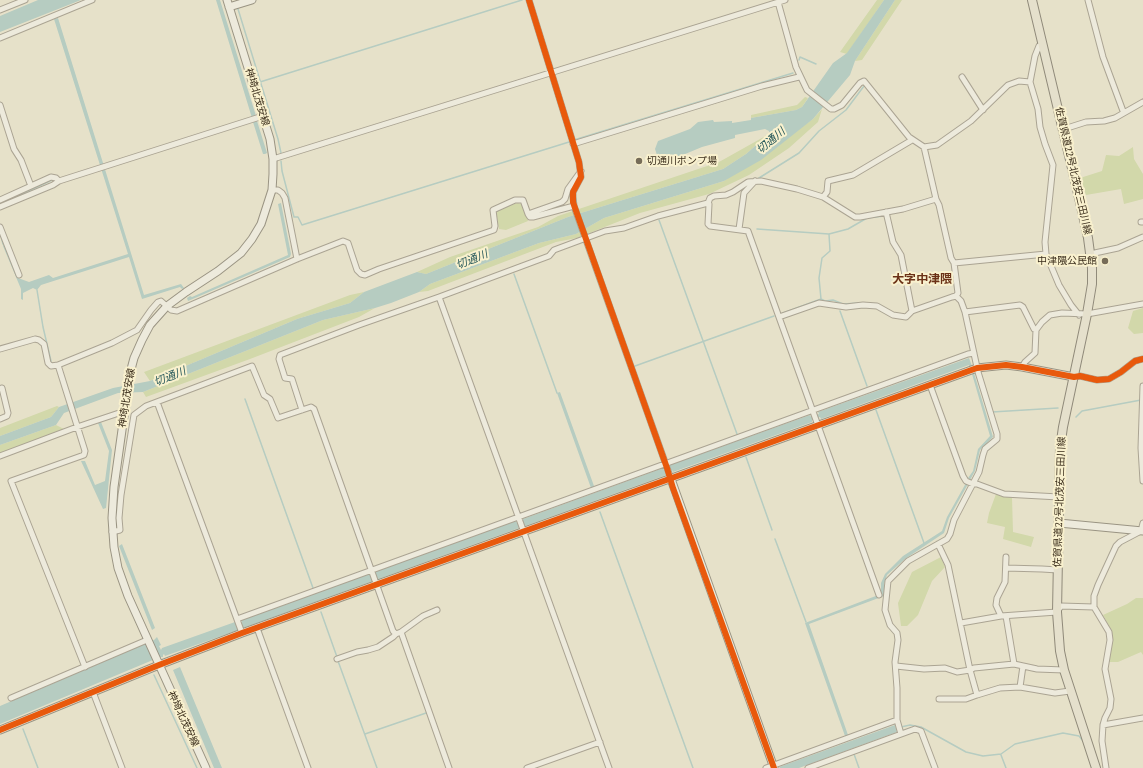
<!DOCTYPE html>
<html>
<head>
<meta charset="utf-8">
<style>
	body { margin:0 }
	canvas { display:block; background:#e6e1c9 }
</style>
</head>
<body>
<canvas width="1143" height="768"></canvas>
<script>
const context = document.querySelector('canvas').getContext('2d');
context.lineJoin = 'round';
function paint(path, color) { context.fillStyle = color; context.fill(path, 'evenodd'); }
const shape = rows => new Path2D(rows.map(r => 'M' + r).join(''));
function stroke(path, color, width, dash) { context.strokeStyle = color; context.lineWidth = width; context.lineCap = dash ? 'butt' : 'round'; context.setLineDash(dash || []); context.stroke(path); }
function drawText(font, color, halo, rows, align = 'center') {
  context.font = font + ' "PT Serif","Noto Sans JP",serif'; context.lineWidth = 4; context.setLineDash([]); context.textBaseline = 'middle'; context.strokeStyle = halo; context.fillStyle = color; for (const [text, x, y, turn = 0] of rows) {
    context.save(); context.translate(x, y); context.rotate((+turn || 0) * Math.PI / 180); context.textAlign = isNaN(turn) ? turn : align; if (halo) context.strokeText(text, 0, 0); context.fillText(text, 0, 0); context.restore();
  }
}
paint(shape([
	[877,0,884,0,847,54,840,52],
	[895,0,902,0,862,60,855,61],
	[805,97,808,98,802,107,796,110,751,118,751,115,797,105],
	[822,109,818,122,789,148,749,175,709,194,640,213,577,238,556,242,428,291,419,292,430,284,539,243,576,234,604,218,724,181,813,119],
	[769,134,746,154,723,169,568,217,426,274,417,272,450,257,538,227,558,216,719,162],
	[1133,147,1134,159,1143,174,1143,199,1124,204,1121,189,1086,195,1080,178,1102,171,1106,155,1119,156],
	[517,203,523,204,528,221,506,230,499,229,496,211],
	[364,292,350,303,297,319,150,381,144,372,350,295],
	[375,308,359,317,250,359,146,397,143,392,323,320],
	[1143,308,1143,333,1134,334,1128,328,1133,311],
	[57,406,59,407,51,417,0,436,0,428],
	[56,425,64,429,0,454,0,445],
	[996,494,1012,497,1013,532,1034,537,1031,547,1003,539,1005,527,987,523,989,513],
	[941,557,945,567,932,581,918,615,907,626,901,626,898,603,912,572],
	[1136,598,1143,598,1143,655,1141,652,1118,662,1109,662,1112,631,1103,615,1127,604]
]), '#d2d8aa');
paint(shape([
	[38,0,81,0,0,32,0,16],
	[216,0,220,0,256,116,252,118],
	[884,0,895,0,855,61,850,75,813,119,761,160,724,181,604,218,576,234,539,243,430,284,419,292,391,303,375,308,323,320,143,392,118,393,64,413,56,425,0,445,0,436,51,417,59,407,113,388,150,381,297,319,350,303,364,292,417,272,426,274,568,217,723,169,746,154,769,134,769,131,765,129,735,135,735,138,702,147,666,162,658,158,655,149,658,141,690,129,698,122,713,120,714,122,732,121,732,123,751,120,751,118,796,110,802,107,833,63,847,53],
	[58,18,144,295,181,284,184,288,182,289,180,287,142,299,129,257,41,285,37,290,33,288,23,293,23,300,21,299,21,289,3,246,4,243,18,278,29,282,49,275,53,278,128,254,54,19],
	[257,121,267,153,265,154,263,154,253,122],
	[281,203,291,254,290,257,188,301,187,298,190,296,192,297,288,255,278,204],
	[969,358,972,366,969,367,969,365,821,419,820,417,812,420,812,422,673,472,672,470,665,473,666,475,525,526,524,524,518,526,519,528,243,628,242,625,237,627,238,630,165,656,164,654,163,655,163,657,160,657,0,724,0,706,154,640,157,637,161,645,159,646,161,650,162,648,235,622,237,625,242,623,241,620,516,521,517,523,523,521,523,519,663,468,664,470,670,468,670,465,810,415,811,417,819,414,818,412],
	[974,373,993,437,980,450,975,471,970,480,968,478,973,471,978,449,990,436,972,374],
	[560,392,594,486,591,488,557,393],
	[101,422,112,450,106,508,103,509,81,461,85,461,95,485,105,481,109,451,98,423],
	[966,483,968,484,949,518,944,533,905,559,887,575,884,584,884,596,809,624,848,735,845,736,805,623,881,594,881,583,885,574,903,556,942,531,947,517],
	[122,544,155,628,152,630,119,546],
	[180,667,222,768,214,768,173,670],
	[895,725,897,732,799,768,780,768,779,767]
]), '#b6ccc1');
stroke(shape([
	[238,9,278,139,281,153],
	[799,60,800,57,816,64],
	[260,82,522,0],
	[574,140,793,73],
	[281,161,282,171,294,217,298,217,302,225,569,142],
	[759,178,799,153,819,131,846,110,864,86],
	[10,200,52,180],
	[659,220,737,434],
	[757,229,829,234],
	[1,236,3,244],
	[514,274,557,393],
	[37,290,43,327,51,361],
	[821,299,825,301,833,300,843,304,860,303],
	[840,311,867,386],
	[783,313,821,299,819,278,822,258,830,251,829,234,848,229,867,218,884,216],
	[635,366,774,316],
	[245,399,313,588],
	[876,410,924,543],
	[992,412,1058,408],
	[1076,417,1082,411,1141,400],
	[746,457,772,530],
	[600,512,693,768],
	[775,539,806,622],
	[321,612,337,657],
	[338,661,377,768],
	[154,675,197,768],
	[901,727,910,725,921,727,966,752,983,756,1001,754,1015,744,1063,733,1079,736,1083,741],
	[23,729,38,768],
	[365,734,426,713],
	[854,754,859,768],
	[1001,755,1006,768]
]), '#b6ccc1', 1.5);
const street = shape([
	[529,0,579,162,581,177,573,192,573,197,574,206,671,479],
	[1088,0,1103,57,1123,111,1125,112],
	[778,2,796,67,807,90,831,109,834,109,842,105,860,83,864,81,909,137,924,147,937,145,971,121,1008,85,1019,81,1030,82],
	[0,10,25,0],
	[0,38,92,0],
	[1043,44,1039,46,1035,56,1030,82,1038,109,1040,127,1045,144,1053,165,1045,242,1046,254,1059,285,1071,305,1079,315],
	[962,77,983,110],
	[0,105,14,149,21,160,31,186],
	[1064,129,1086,122,1104,121,1115,118,1143,102],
	[573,144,762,86,799,77],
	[924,147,936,199,939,205,951,258,954,263,958,293,956,296],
	[273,159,785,0],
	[272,190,278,190,282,193,285,198,297,259],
	[823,197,827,192,828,181,853,175,912,140],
	[0,200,51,177,56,178,59,181,263,116],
	[0,207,53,185,59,181],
	[886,212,893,242,901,255,912,311],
	[528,214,562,202,565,199,568,189,581,171],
	[1141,222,1143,222],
	[0,227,19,275],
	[739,229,744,193,755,181],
	[1090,254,1118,248,1143,237],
	[954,263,1046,254],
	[439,297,609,768],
	[965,312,1020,305,1023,307,1034,329,1036,330],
	[779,317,819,303,846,307,863,305,877,306,893,315,906,317,912,311,952,297,956,296],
	[0,349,35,339,39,340,44,344,48,363,51,366,58,365,112,343,137,330,151,310,158,302,161,301,171,310,177,311,297,259,343,241,348,243,357,270,361,274,365,275,379,269,494,230,495,226,493,210,515,200,523,200,528,214,530,217,533,217,574,206],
	[58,365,85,451,84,455,11,481,85,667],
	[1022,367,1025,362,1035,353,1036,330,1042,322,1050,315,1062,313,1087,314,1143,304],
	[1074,377,1080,376,1097,380,1109,379,1121,372,1135,361,1143,359],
	[930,385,963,476,966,481,973,484,977,484,1004,494,1059,497],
	[1143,386,1141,448,1143,481],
	[157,402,242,633],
	[302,410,292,379,285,378,279,359,280,355,359,325,439,297,549,256,554,250,605,231,624,228,658,216,708,203],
	[0,419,7,416,8,413,2,388],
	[0,456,77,427,125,411],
	[112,532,120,530,119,518,121,495,134,415,146,406,252,366,264,395,270,399,278,418,311,407,314,409,393,631,396,634,401,632,449,768],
	[938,544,948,565,970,670,977,695,1000,688,1020,687,1055,693,1070,691],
	[1006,568,1042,569,1058,570],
	[879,595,748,231,710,226,708,224,709,204,708,203,710,198,714,196,726,195,733,192,748,182,761,181,797,189,823,197,855,217,860,217,903,209,936,199],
	[1001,616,996,605,997,598,1005,582,1006,557],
	[1006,616,1014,664],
	[237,619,968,354,974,353],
	[961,623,1001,616,1057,612,1061,606,1094,607],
	[257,628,308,768],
	[401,632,423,616,437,610],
	[337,659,357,652,368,650,378,647,393,637,396,634],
	[896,666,924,669,945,668,957,672,970,670,974,668,1014,664,1037,669,1064,670],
	[1020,687,1023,666],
	[93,692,122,768],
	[11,698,147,640],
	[939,699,966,699,977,695],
	[1103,725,1143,718],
	[901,734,897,720,897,688,895,662,898,640,897,633,890,625,885,610,888,581,908,561,947,539,950,534,954,520,979,472,983,455,985,449,997,439,997,434,978,372,965,312,961,301,956,296],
	[527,768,600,742],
	[766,768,897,720],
	[808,768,915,729,921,731,935,768],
	[1106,768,1102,741,1103,725,1105,718,1110,708,1111,699,1105,669,1110,640,1109,632,1094,607,1094,596,1098,585,1116,546,1120,542,1141,531,1143,523]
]);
const secondary = shape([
	[229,7,252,0],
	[671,479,774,768],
	[1059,523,1143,531],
	[0,730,159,665,242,633,977,368,1006,365,1022,367,1074,377],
	[206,768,128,596,118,568,114,547,112,518,114,487,130,373,134,358,142,340,150,325,167,306,186,292,218,271,241,253,252,239,261,224,272,190,273,174,273,159,270,139,227,0]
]);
const primary = shape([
	[1032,0,1081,206,1088,238,1092,268,1092,284,1087,314,1063,427,1060,448,1057,612,1060,651,1064,670,1096,768]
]);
stroke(street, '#aba493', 7);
stroke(secondary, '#9a9483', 9);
stroke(primary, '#908a7a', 10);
stroke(street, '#edeadc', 5);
stroke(secondary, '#edeadc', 7);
stroke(primary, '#e5e0cc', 8);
stroke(shape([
	[529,0,579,162,581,177,573,192,573,202,575,208,667,468,673,488,774,768],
	[0,730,159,665,242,633,977,368,1006,365,1022,367,1074,377,1080,376,1097,380,1109,379,1121,372,1135,361,1143,359]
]), '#e8590c', 6);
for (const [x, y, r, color] of [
	[639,161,4,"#766c58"],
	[1105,261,4,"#766c58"]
]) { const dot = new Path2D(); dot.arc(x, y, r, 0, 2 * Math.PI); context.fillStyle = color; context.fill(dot); stroke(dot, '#f9f1ce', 1.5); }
drawText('10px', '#3a2d1b', '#f9f1ce', [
	["神埼北茂安線",257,97,73],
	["佐賀県道22号北茂安三田川線",1073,171,77],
	["神埼北茂安線",127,398,-81],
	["佐賀県道22号北茂安三田川線",1060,502,-88],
	["神埼北茂安線",183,719,65]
]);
drawText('10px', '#3a2d1b', '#f9f1ce', [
	["切通川ポンプ場",647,161],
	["中津隈公民館",1097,261,"right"]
], 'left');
drawText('italic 11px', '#28595b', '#f9f1ce', [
	["切通川",771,141,-40],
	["切通川",472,260,-22],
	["切通川",170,377,-22]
]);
drawText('bold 12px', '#6b3116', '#f9f1ce', [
	["大字中津隈",922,280]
]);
</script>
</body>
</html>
